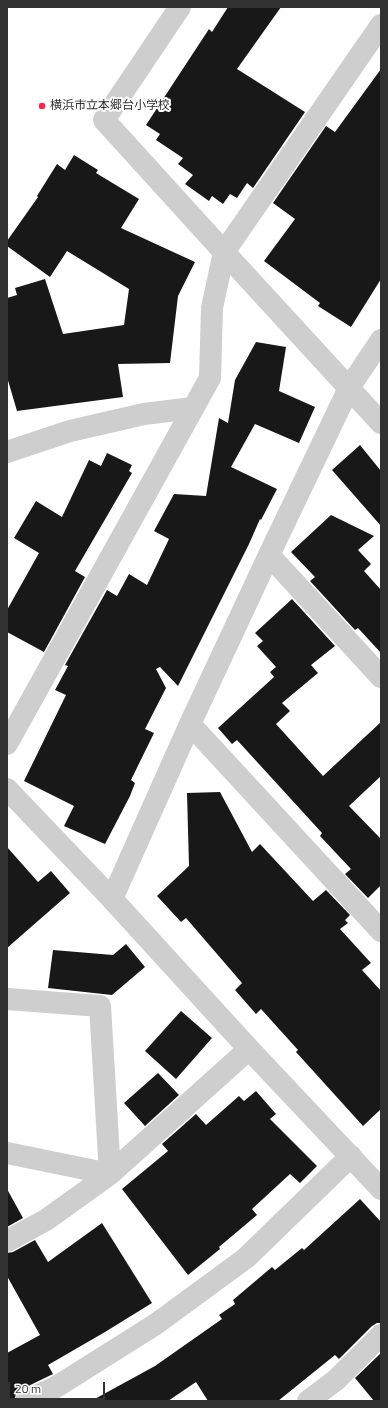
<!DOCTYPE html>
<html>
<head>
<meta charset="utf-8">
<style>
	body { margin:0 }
	#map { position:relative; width:388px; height:1408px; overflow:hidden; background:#fff; font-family:"Titillium Web",sans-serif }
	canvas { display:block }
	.frame { position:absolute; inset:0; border:8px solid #313131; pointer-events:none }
	.scale { position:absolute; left:8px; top:1382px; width:97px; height:18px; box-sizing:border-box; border:2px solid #313131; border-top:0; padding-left:5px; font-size:12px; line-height:14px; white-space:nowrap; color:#313131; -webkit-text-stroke:3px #fff; paint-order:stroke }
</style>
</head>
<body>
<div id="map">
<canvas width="388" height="1408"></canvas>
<div class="frame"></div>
<div class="scale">20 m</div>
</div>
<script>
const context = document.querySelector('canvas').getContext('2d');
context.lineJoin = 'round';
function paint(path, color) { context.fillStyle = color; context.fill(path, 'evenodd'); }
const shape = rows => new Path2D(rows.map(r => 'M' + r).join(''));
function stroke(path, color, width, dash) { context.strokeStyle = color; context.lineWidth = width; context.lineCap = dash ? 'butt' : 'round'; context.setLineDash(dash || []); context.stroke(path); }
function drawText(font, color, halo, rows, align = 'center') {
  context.font = font + ' "Titillium Web","Noto Sans JP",sans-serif'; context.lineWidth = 4; context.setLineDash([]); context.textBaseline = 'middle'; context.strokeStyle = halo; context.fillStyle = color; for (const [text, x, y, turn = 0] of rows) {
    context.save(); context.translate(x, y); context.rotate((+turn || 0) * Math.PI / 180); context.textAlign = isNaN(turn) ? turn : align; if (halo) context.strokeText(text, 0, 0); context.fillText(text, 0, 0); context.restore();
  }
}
paint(shape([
	[228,7,281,7,237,69,305,112,253,188,247,183,237,198,230,194,223,204,212,196,209,201,185,184,193,175,178,164,183,158,156,140,160,134,146,125,209,29,212,32],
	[381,69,381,279,351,327,318,306,320,303,264,261,295,219,273,203,326,126,335,132],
	[74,155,98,170,96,173,139,199,121,228,195,262,178,296,170,363,118,364,123,397,17,411,7,377,7,298,17,295,15,288,45,279,63,334,124,325,129,289,67,251,50,277,7,246,7,241,38,197,37,196,57,164,65,170],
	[256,342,286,347,279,391,315,407,299,443,255,424,231,467,277,489,261,520,260,519,249,544,178,686,160,667,156,669,166,688,145,729,154,733,131,780,135,783,130,796,105,844,64,826,74,806,24,781,66,695,55,690,68,666,65,665,107,590,117,596,129,574,147,585,169,539,154,531,174,494,206,496,219,418,228,423,235,380],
	[360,445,381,471,381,526,332,470],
	[107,453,132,465,129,471,132,473,75,571,85,577,44,652,7,632,7,610,39,553,14,538,36,501,62,517,89,460,101,466],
	[331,515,374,536,358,550,371,564,364,571,381,590,381,653,358,628,355,630,310,581,315,577,291,552],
	[292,599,335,646,311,665,318,673,282,703,290,711,276,724,323,776,381,722,381,776,349,806,381,839,381,885,368,898,345,874,351,869,320,836,322,833,237,740,232,744,218,728,274,677,270,672,276,667,257,646,263,641,255,633],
	[220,792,252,852,260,844,313,901,326,890,350,915,345,920,348,923,340,929,371,963,362,970,381,991,381,1109,363,1126,296,1052,298,1050,261,1009,256,1014,235,990,242,983,186,918,181,922,157,896,189,866,187,793],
	[7,847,38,882,51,871,70,893,7,948],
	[126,944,145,967,112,995,48,988,53,950,113,955],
	[181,1011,212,1038,176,1079,145,1051],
	[158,1073,179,1095,145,1126,124,1103],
	[256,1091,276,1114,270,1119,317,1166,300,1183,290,1174,252,1209,257,1215,219,1247,220,1249,188,1275,122,1189,168,1151,162,1144,196,1114,206,1125,239,1096,244,1101],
	[7,1189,23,1218,7,1227],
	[360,1199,381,1222,381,1323,377,1323,372,1326,339,1359,335,1355,278,1401,208,1401,196,1382,168,1401,91,1401,155,1366,222,1319,219,1315,235,1304,233,1300,272,1267,275,1270,302,1248,304,1250],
	[102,1223,152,1303,105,1332,48,1365,53,1374,20,1390,16,1394,14,1401,7,1401,7,1353,40,1335,7,1276,7,1253,13,1252,35,1240,48,1262],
	[381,1353,381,1401,374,1401,355,1378]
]), '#181818');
stroke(shape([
	[381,25,224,252,381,423],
	[381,340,349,388,269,555,190,724,112,899,249,1049,381,1189],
	[7,452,70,431,144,414,193,408],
	[269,555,381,677],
	[190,724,381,931],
	[7,744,210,378,212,308,224,252,104,120,180,7],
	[7,789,112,899],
	[7,999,100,1006,110,1174],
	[7,1153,110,1174],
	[7,1241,46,1220,110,1174,249,1049],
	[26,1401,56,1387,156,1324,246,1258,351,1156],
	[308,1401,336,1380,381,1335]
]), '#cecece', 22);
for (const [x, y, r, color] of [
	[42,106,4,"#f42754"]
]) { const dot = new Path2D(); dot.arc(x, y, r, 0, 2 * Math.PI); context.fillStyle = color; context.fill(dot); stroke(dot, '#fff', 1.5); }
drawText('12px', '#313131', '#fff', [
	["横浜市立本郷台小学校",50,106]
], 'left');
</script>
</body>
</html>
